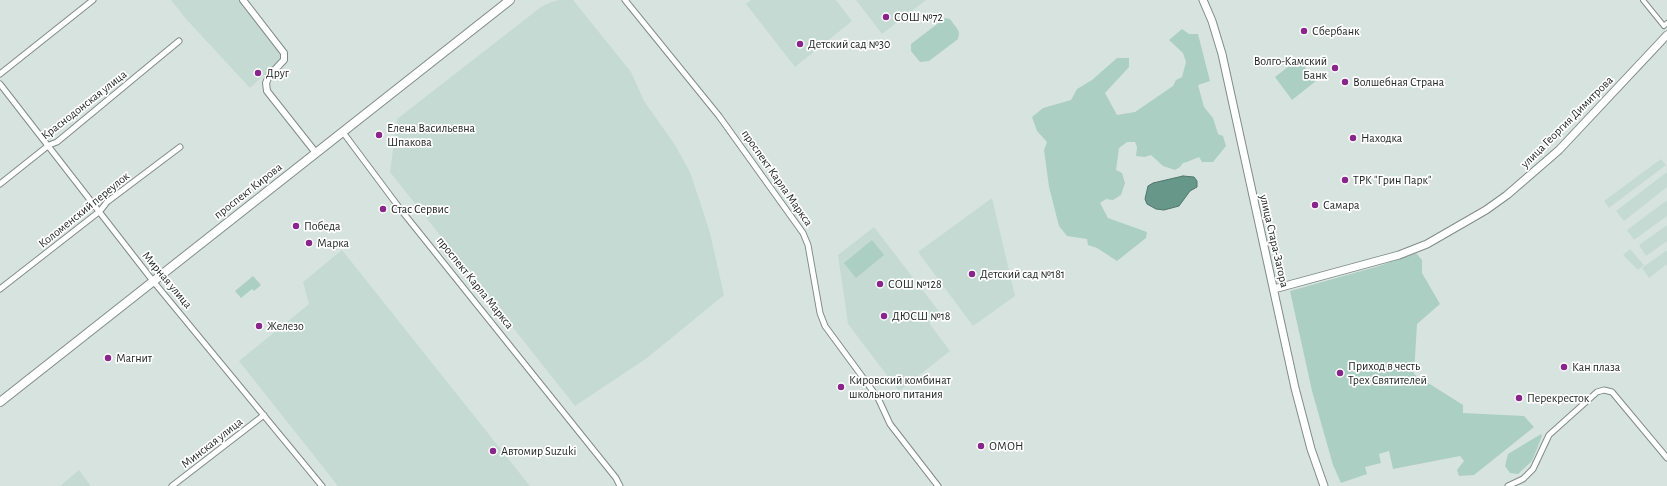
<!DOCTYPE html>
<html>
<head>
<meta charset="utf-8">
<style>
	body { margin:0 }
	canvas { display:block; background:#d7e3df }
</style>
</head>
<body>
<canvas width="1667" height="486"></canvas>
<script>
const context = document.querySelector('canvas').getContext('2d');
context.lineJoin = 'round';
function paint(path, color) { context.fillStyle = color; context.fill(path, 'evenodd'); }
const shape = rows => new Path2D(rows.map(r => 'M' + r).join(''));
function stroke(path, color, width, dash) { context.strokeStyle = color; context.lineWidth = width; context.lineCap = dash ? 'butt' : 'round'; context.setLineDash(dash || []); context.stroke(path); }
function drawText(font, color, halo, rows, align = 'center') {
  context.font = font + ' "Alegreya Sans",sans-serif'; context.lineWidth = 3.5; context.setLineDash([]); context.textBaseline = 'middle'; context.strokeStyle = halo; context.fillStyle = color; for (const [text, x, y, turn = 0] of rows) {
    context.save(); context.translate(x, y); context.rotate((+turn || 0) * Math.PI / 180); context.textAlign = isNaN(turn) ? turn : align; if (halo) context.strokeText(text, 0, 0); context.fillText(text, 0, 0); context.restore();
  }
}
paint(shape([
	[171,0,238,0,280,54,280,60,250,88,187,20],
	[559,0,573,0,631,72,644,101,675,145,690,172,700,202,710,233,724,295,647,358,575,406,390,172,397,119,541,7,551,2],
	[751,0,836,0,852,21,795,67,746,4],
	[856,0,926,0,882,34],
	[1661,159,1666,165,1609,208,1604,201],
	[1667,172,1667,187,1624,221,1616,211],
	[992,198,1015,296,973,326,918,252],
	[1667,200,1667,216,1634,240,1627,230],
	[1667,225,1667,241,1646,256,1639,245],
	[874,227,941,314,929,323,950,351,899,391,848,324,838,255],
	[1630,249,1644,265,1638,270,1623,255],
	[342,250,530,486,338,486,239,361,309,304,303,282],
	[1667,250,1667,264,1649,278,1642,268],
	[79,470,91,486,60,486]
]), '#c5dad3');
paint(shape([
	[945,18,950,19,958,30,959,33,958,39,929,61,920,62,911,51,911,44],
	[1182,29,1189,34,1198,34,1210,81,1198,85,1204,107,1213,118,1218,134,1223,136,1226,146,1213,162,1202,162,1199,157,1187,162,1183,163,1180,167,1175,170,1163,166,1151,155,1145,157,1136,156,1137,147,1135,142,1127,142,1119,148,1116,170,1122,173,1125,183,1121,195,1113,200,1106,199,1100,203,1108,218,1147,232,1146,238,1117,261,1097,248,1088,245,1087,239,1067,236,1059,226,1049,187,1044,150,1047,142,1037,131,1032,117,1043,108,1071,100,1077,89,1092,80,1117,58,1129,58,1129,67,1105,93,1117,115,1135,112,1173,86,1176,80,1182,77,1186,62,1183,53,1169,40],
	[1298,59,1316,81,1292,100,1275,77],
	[872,240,884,255,856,278,844,263],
	[1416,253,1422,260,1422,273,1440,304,1417,324,1414,374,1463,405,1463,413,1524,416,1534,427,1474,475,1459,476,1457,470,1464,461,1460,456,1393,469,1389,451,1379,454,1381,463,1365,467,1367,474,1341,483,1333,465,1312,391,1290,291,1379,266],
	[253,276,261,285,254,291,252,289,241,298,235,291],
	[1541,434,1542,436,1532,461,1518,474,1510,473,1505,466,1508,454]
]), '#accfc4');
const water = shape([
	[1183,176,1194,177,1197,181,1197,187,1190,191,1179,206,1164,210,1156,209,1147,204,1145,199,1148,186,1153,183,1183,176]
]);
paint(water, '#669788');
stroke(water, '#52766b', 1);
const pedestrian = shape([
	[1643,0,1664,26,1667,23]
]);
const minor = shape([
	[625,0,719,116,803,233,808,245,820,313,825,326,878,398,890,424,938,486],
	[0,74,93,0],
	[0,84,153,281,322,486],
	[342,131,401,210,616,478,620,486],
	[0,184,49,145,57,142,179,41],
	[0,289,100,211,107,202,180,147],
	[172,486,264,415],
	[1508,486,1523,479,1533,469,1549,435,1597,392,1604,390,1612,392,1667,458]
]);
const tertiary = shape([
	[243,0,284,53,284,60,269,76,266,83,267,91,316,153]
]);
const secondary = shape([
	[1203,0,1212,21,1222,54,1295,388,1311,449,1324,486],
	[1274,289,1399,255,1427,244,1486,210,1507,195,1559,150,1667,35]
]);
const primary = shape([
	[0,402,510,0]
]);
stroke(pedestrian, '#818c88', 6);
stroke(minor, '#818c88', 7);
stroke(tertiary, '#818c88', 8);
stroke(secondary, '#818c88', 9);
stroke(primary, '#818c88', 10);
stroke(pedestrian, '#fff', 4);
stroke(minor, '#fff', 5);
stroke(tertiary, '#fff', 6);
stroke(secondary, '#fff', 7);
stroke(primary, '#fff', 8);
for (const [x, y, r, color] of [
	[886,17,4,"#8a258c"],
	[1304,31,4,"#8a258c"],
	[800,44,4,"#8a258c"],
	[1335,68,4,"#8a258c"],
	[258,73,4,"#8a258c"],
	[1345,82,4,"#8a258c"],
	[379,135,4,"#8a258c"],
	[1353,138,4,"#8a258c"],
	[1345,180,4,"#8a258c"],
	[1315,205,4,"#8a258c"],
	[383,209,4,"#8a258c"],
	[296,226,4,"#8a258c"],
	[309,243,4,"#8a258c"],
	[972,274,4,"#8a258c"],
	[880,284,4,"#8a258c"],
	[884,316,4,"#8a258c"],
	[259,326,4,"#8a258c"],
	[108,358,4,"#8a258c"],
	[1564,367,4,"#8a258c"],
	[1340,373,4,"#8a258c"],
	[841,387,4,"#8a258c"],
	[1519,398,4,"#8a258c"],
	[981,446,4,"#8a258c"],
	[493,451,4,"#8a258c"]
]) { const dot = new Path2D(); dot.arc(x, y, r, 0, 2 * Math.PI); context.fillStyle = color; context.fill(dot); stroke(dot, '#fff', 1.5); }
drawText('12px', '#232826', '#fff', [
	["СОШ №72",894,17],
	["Сбербанк",1312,31],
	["Детский сад №30",808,44],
	["Волго-Камский",1327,61,"right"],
	["Банк",1327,75,"right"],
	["Друг",266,73],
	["Волшебная Страна",1353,82],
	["Елена Васильевна",387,128],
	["Шпакова",387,142],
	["Находка",1361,138],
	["ТРК \"Грин Парк\"",1353,180],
	["Самара",1323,205],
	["Стас Сервис",391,209],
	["Победа",304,226],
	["Марка",317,243],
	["Детский сад №181",980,274],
	["СОШ №128",888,284],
	["ДЮСШ №18",892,316],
	["Железо",267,326],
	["Магнит",116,358],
	["Приход в честь",1348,366],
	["Трех Святителей",1348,380],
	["Кан плаза",1572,367],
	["Кировский комбинат",849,380],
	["школьного питания",849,394],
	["Перекресток",1527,398],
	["ОМОН",989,446],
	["Автомир Suzuki",501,451]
], 'left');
drawText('12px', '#232826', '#fff', [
	["Краснодонская улица",84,105,-38],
	["улица Георгия Димитрова",1567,122,-45],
	["проспект Карла Маркса",777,178,55],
	["проспект Кирова",248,191,-38],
	["Коломенский переулок",84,210,-39],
	["улица Стара-Загора",1274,241,77],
	["Мирная улица",167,280,50],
	["проспект Карла Маркса",475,283,51],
	["Минская улица",212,443,-38]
]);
</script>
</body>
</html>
